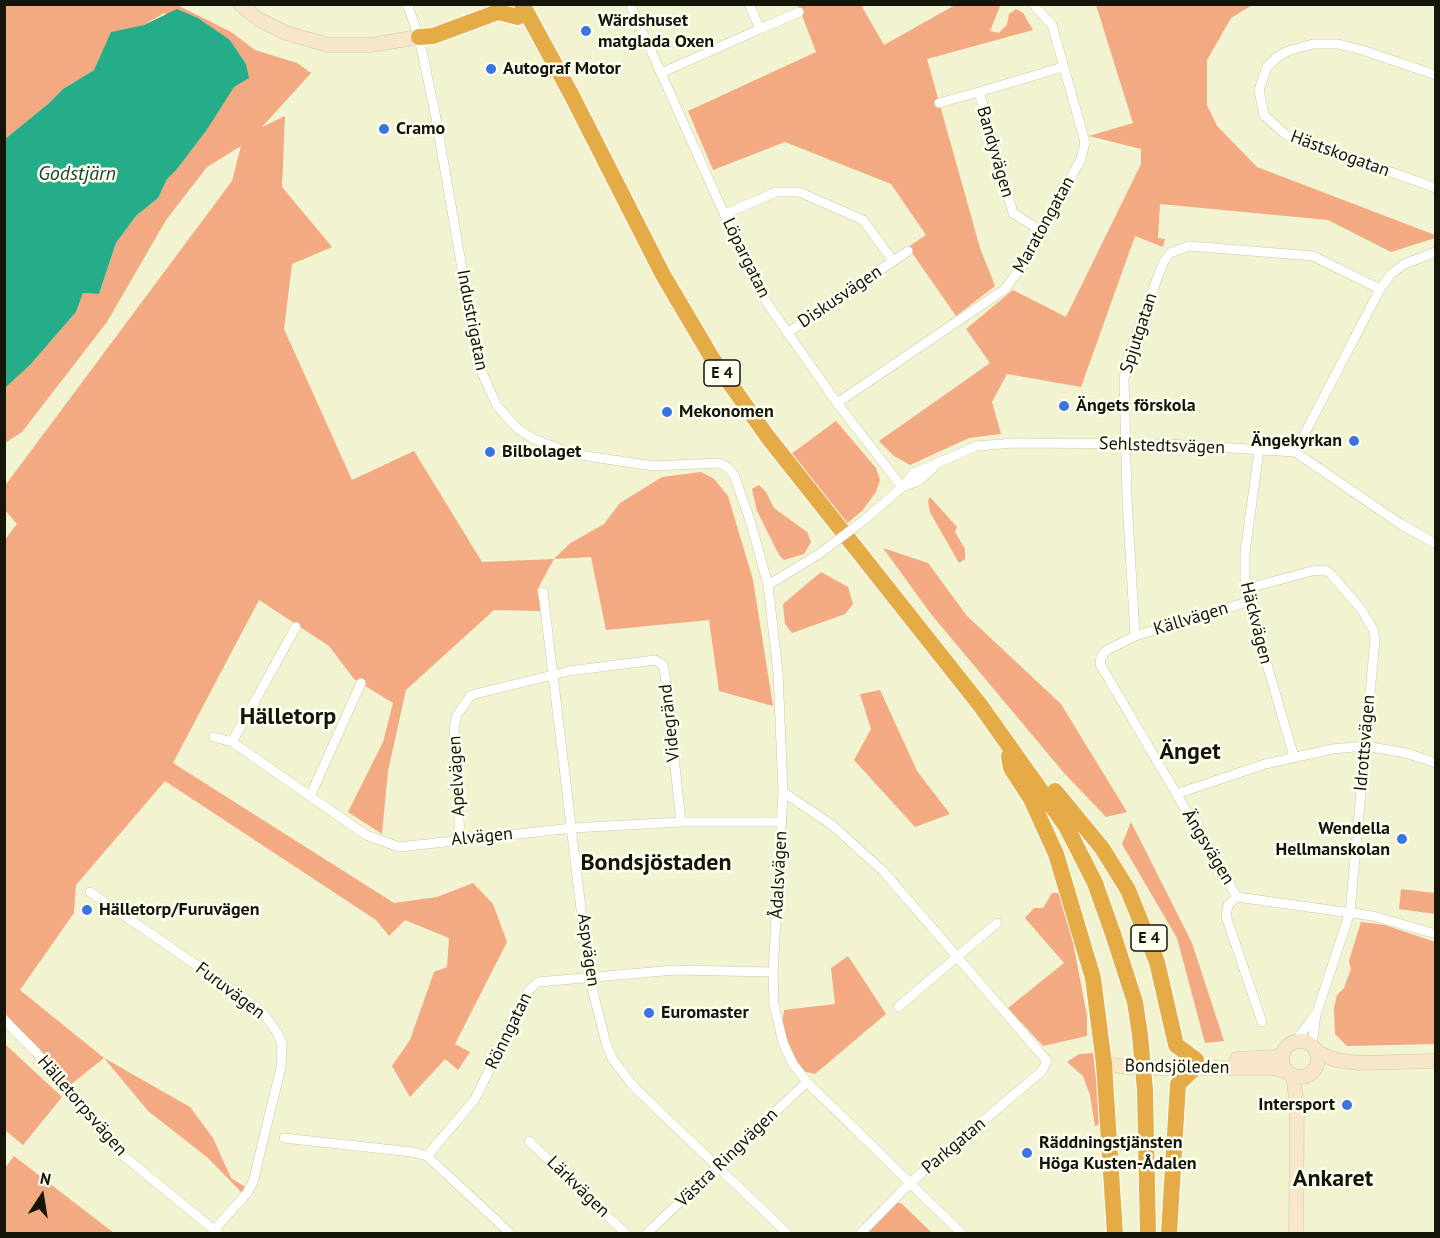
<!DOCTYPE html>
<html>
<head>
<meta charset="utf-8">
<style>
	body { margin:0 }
	#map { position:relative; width:1440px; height:1238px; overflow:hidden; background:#f2f3d0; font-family:"PT Sans",sans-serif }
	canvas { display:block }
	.frame { position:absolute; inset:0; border:6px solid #151509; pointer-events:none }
	.north { position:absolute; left:12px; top:1166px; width:60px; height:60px; -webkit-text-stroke:4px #fefff1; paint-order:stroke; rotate:12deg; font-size:16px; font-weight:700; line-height:24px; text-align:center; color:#151509 }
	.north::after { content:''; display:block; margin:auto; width:21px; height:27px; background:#151509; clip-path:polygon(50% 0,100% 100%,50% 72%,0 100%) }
</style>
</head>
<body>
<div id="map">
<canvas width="1440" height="1238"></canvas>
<div class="frame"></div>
<div class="north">N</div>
</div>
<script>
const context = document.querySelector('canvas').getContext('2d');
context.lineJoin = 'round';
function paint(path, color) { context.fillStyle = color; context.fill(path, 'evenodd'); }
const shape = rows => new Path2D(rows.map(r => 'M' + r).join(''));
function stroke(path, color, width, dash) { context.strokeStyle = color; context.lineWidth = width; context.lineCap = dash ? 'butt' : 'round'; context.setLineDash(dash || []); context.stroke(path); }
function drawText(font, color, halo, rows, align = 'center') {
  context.font = font + ' "PT Sans",sans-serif'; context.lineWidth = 5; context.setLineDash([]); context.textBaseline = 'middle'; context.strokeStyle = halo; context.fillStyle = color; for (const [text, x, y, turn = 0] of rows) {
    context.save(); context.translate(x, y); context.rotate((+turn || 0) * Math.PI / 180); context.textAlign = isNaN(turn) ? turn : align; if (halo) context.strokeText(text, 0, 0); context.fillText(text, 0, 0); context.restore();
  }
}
paint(shape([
	[5,5,177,5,231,32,255,50,297,63,311,73,262,127,285,116,282,187,332,247,292,264,284,329,352,480,414,451,482,562,554,559,569,544,604,524,620,503,662,477,701,472,714,479,728,496,753,580,773,706,719,691,709,620,606,630,591,557,554,559,537,590,541,611,494,610,406,690,388,771,382,834,348,812,383,742,393,703,354,679,329,646,259,600,173,763,394,903,437,897,473,883,493,904,507,942,455,1044,470,1052,458,1070,445,1059,410,1097,392,1066,410,1040,434,972,447,967,449,938,405,920,389,936,376,920,165,781,76,885,74,913,20,990,104,1058,190,1107,213,1138,231,1178,247,1188,241,1192,208,1158,148,1111,104,1058,69,1086,5,1013,4,541,17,524,5,510,4,487,232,181,241,146,207,167,166,220,107,322,22,432,5,443,5,388,30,365,76,312,83,293,99,294,116,243,136,216,158,198,166,179,177,169,206,131,246,64,230,40,164,13,144,25,112,32,94,70,63,89,48,104,5,139],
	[798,5,866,5,862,7,884,45,955,5,1000,6,990,31,999,33,1007,25,1009,14,1016,9,1023,13,1033,30,927,59,980,248,995,286,956,316,908,247,926,235,891,184,785,142,713,170,688,111,816,52],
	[1096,5,1252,5,1231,18,1207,60,1207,105,1217,126,1257,167,1435,235,1435,238,1391,252,1328,220,1160,204,1158,238,1165,239,1163,247,1135,236,1081,387,1007,374,992,402,1001,434,969,438,910,465,894,456,879,441,990,363,966,329,1013,290,1066,317,1141,164,1141,149,1089,136,1133,123],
	[836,421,876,468,880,480,876,492,862,511,845,525,791,454],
	[759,485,766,492,774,508,807,532,811,542,804,554,784,560,779,555,757,511,752,489],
	[930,497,957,527,955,532,965,549,965,559,959,563,930,512,928,501],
	[883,548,928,563,967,616,1061,704,1127,812,1106,817,1064,773,931,614],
	[821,572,848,587,853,604,845,614,792,633,785,624,783,604],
	[880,690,917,771,950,814,915,827,854,760,871,729,860,694],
	[1131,822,1192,943,1224,1041,1205,1043,1177,938,1122,844],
	[1401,889,1435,893,1435,914,1399,909],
	[1052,893,1061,893,1071,932,1087,1016,1087,1036,1043,1046,1008,1008,1064,963,1025,918,1034,908,1043,908],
	[1361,922,1385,925,1435,942,1435,1044,1347,1046,1335,1034,1334,1008,1337,995,1344,988,1351,969,1349,961],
	[848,956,886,1014,815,1074,803,1071,795,1059,782,1026,784,1010,835,1004,831,968],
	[5,1044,62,1097,23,1145,5,1130],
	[1093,1053,1099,1103,1099,1124,1095,1126,1090,1095,1083,1076,1067,1062,1079,1054],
	[14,1156,71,1200,114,1233,5,1233,5,1168],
	[897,1202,902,1204,932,1233,866,1234]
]), '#f3a982');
paint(shape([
	[177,9,198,18,230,40,246,64,249,78,234,87,206,131,177,169,167,179,158,198,136,216,116,243,99,294,83,293,76,312,30,365,5,388,5,139,48,104,63,89,94,70,111,32,144,25]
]), '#25ac89');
const street = shape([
	[407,4,419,37,435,113,479,366,497,406,518,429,536,440,573,454,653,466,719,463,727,467,734,475,750,520,768,585,778,672,783,792,773,972,774,1005,783,1043,793,1064,807,1082,962,1234],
	[630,4,752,276,767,303,837,403,902,487],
	[760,29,799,12],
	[661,73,760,29,749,4],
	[1436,75,1362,50,1338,44,1313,44,1288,51,1277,57,1267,67,1259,90,1264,115,1286,135,1436,188],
	[939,103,979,92],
	[725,214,776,192,799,192,863,220,893,261],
	[1041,231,1013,213,979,92,1063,67],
	[787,333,908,251],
	[837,403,1005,289,1024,263,1081,159,1085,142,1052,25,1033,4],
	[1259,451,1245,552,1245,589,1294,757],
	[1295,452,1380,289,1391,274,1404,264,1436,252],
	[905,486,920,480,933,468],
	[864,520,902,487,914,473,977,446,1013,443,1169,444,1295,452,1399,523,1436,544],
	[768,585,819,554],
	[1245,589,1312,571,1324,570,1330,573,1361,609,1373,629,1375,639,1350,912,1317,1012,1296,1041],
	[543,592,589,976,606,1043,612,1058,634,1087,788,1234],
	[1135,636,1127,499,1124,379,1128,357,1163,263,1170,253,1189,246,1313,256,1380,289],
	[214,737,232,742,366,835,399,847,573,828,681,822,782,822],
	[232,742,296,627],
	[783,792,832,825,883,871,1047,1061,1042,1071,911,1182,860,1234],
	[311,794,361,683],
	[1176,794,1265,764,1332,749,1365,746,1406,753,1436,763],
	[460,838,454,728,457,715,471,695,569,671,655,660,663,665,665,674,681,822],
	[90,892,250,1002,264,1014,278,1034,282,1044,281,1067,253,1182,247,1193,214,1230],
	[1237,897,1100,664,1101,657,1107,650,1135,636,1247,602],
	[1237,897,1373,916,1436,934],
	[1237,897,1228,905,1226,916,1262,1022],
	[898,1007,997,923],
	[4,1020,36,1052,119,1152,219,1234],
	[1312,1045,1316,1014],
	[284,1138,412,1152,427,1156,475,1099,528,991,538,982,675,970,773,972],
	[529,1141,626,1234],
	[427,1156,511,1234],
	[646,1234,807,1082]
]);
const secondary = shape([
	[240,4,258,19,286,33,328,45,371,45,419,37],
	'1282 1059a18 18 0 1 1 36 0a18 18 0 1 1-36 0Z',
	[1316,1052,1336,1060,1358,1063,1436,1061],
	[1237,1059,1276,1057,1284,1052],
	[1104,1064,1137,1068,1274,1068,1287,1072],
	[1293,1076,1297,1104,1296,1234]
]);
const highway = shape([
	[522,4,571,94,663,275,712,358,767,436,980,705,1066,826,1095,883,1113,934,1135,1002,1140,1035],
	[419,37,433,36,498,12,518,17],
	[1009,756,1011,768,1031,799,1056,854,1093,978,1104,1064,1115,1234],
	[1055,791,1102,848,1128,890,1157,962,1176,1045,1196,1060],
	[1145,1090,1148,1234],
	[1169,1234,1178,1084,1194,1069]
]);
stroke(street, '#c9caa9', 10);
stroke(secondary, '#c9caa9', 15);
stroke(highway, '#fff', 18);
stroke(street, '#fff', 9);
stroke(secondary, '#f7e6c8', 14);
stroke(highway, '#e4ab47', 16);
const streetBridge = shape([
	[819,554,864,520]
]);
const highwayBridge = shape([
	[1140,1035,1145,1090]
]);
stroke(streetBridge, '#c9caa9', 10, []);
stroke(highwayBridge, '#fff', 18, []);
stroke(streetBridge, '#fff', 9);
stroke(highwayBridge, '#e4ab47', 16);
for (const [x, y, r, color] of [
	[586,31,6,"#3a73e2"],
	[491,69,6,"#3a73e2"],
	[384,129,6,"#3a73e2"],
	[1064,406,6,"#3a73e2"],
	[667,412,6,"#3a73e2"],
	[1354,441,6,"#3a73e2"],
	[490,452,6,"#3a73e2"],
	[1402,839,6,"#3a73e2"],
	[87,910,6,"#3a73e2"],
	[649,1013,6,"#3a73e2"],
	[1347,1105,6,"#3a73e2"],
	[1027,1153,6,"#3a73e2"]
]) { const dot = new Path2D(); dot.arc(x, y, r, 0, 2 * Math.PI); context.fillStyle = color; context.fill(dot); stroke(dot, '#fefff1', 2); }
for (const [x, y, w] of [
	[722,373,36],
	[1149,938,36]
]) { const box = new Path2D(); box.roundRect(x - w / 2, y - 13, w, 26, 4.5); context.fillStyle = '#fefff1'; context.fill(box); stroke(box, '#151509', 1.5); }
drawText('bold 16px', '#151509', null, [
	["E 4",722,373],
	["E 4",1149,938]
]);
drawText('bold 18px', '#151509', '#fefff1', [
	["Wärdshuset",598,21],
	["matglada Oxen",598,42],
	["Autograf Motor",503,69],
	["Cramo",396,129],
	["Ängets förskola",1076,406],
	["Mekonomen",679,412],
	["Ängekyrkan",1342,441,"right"],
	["Bilbolaget",502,452],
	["Wendella",1390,829,"right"],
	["Hellmanskolan",1390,850,"right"],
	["Hälletorp/Furuvägen",99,910],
	["Euromaster",661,1013],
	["Intersport",1335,1105,"right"],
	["Räddningstjänsten",1039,1143],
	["Höga Kusten-Ådalen",1039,1164]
], 'left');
drawText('18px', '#151509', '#fefff1', [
	["Bandyvägen",995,152,74],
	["Hästskogatan",1340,154,20],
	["Maratongatan",1044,225,-61],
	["Löpargatan",746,258,64],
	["Diskusvägen",840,297,-34],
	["Industrigatan",472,320,79],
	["Spjutgatan",1139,333,-72],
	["Sehlstedtsvägen",1162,446,2],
	["Källvägen",1191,619,-17],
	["Häckvägen",1256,623,76],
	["Videgränd",670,723,-96],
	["Idrottsvägen",1365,743,-85],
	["Apelvägen",457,776,-93],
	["Alvägen",482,837,-6],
	["Ängsvägen",1208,847,59],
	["Ådalsvägen",779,875,-87],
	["Aspvägen",588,950,82],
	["Furuvägen",230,991,37],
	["Rönngatan",509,1031,-64],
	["Bondsjöleden",1177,1067,1],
	["Hälletorpsvägen",82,1106,49],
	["Parkgatan",954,1146,-40],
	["Västra Ringvägen",727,1158,-44],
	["Lärkvägen",578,1187,44]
]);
drawText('italic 20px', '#114638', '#fefff1', [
	["Godstjärn",77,174]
]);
drawText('bold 24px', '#151509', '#fefff1', [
	["Hälletorp",288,717],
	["Änget",1190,752],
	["Bondsjöstaden",656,863],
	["Ankaret",1333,1179]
]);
</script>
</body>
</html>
